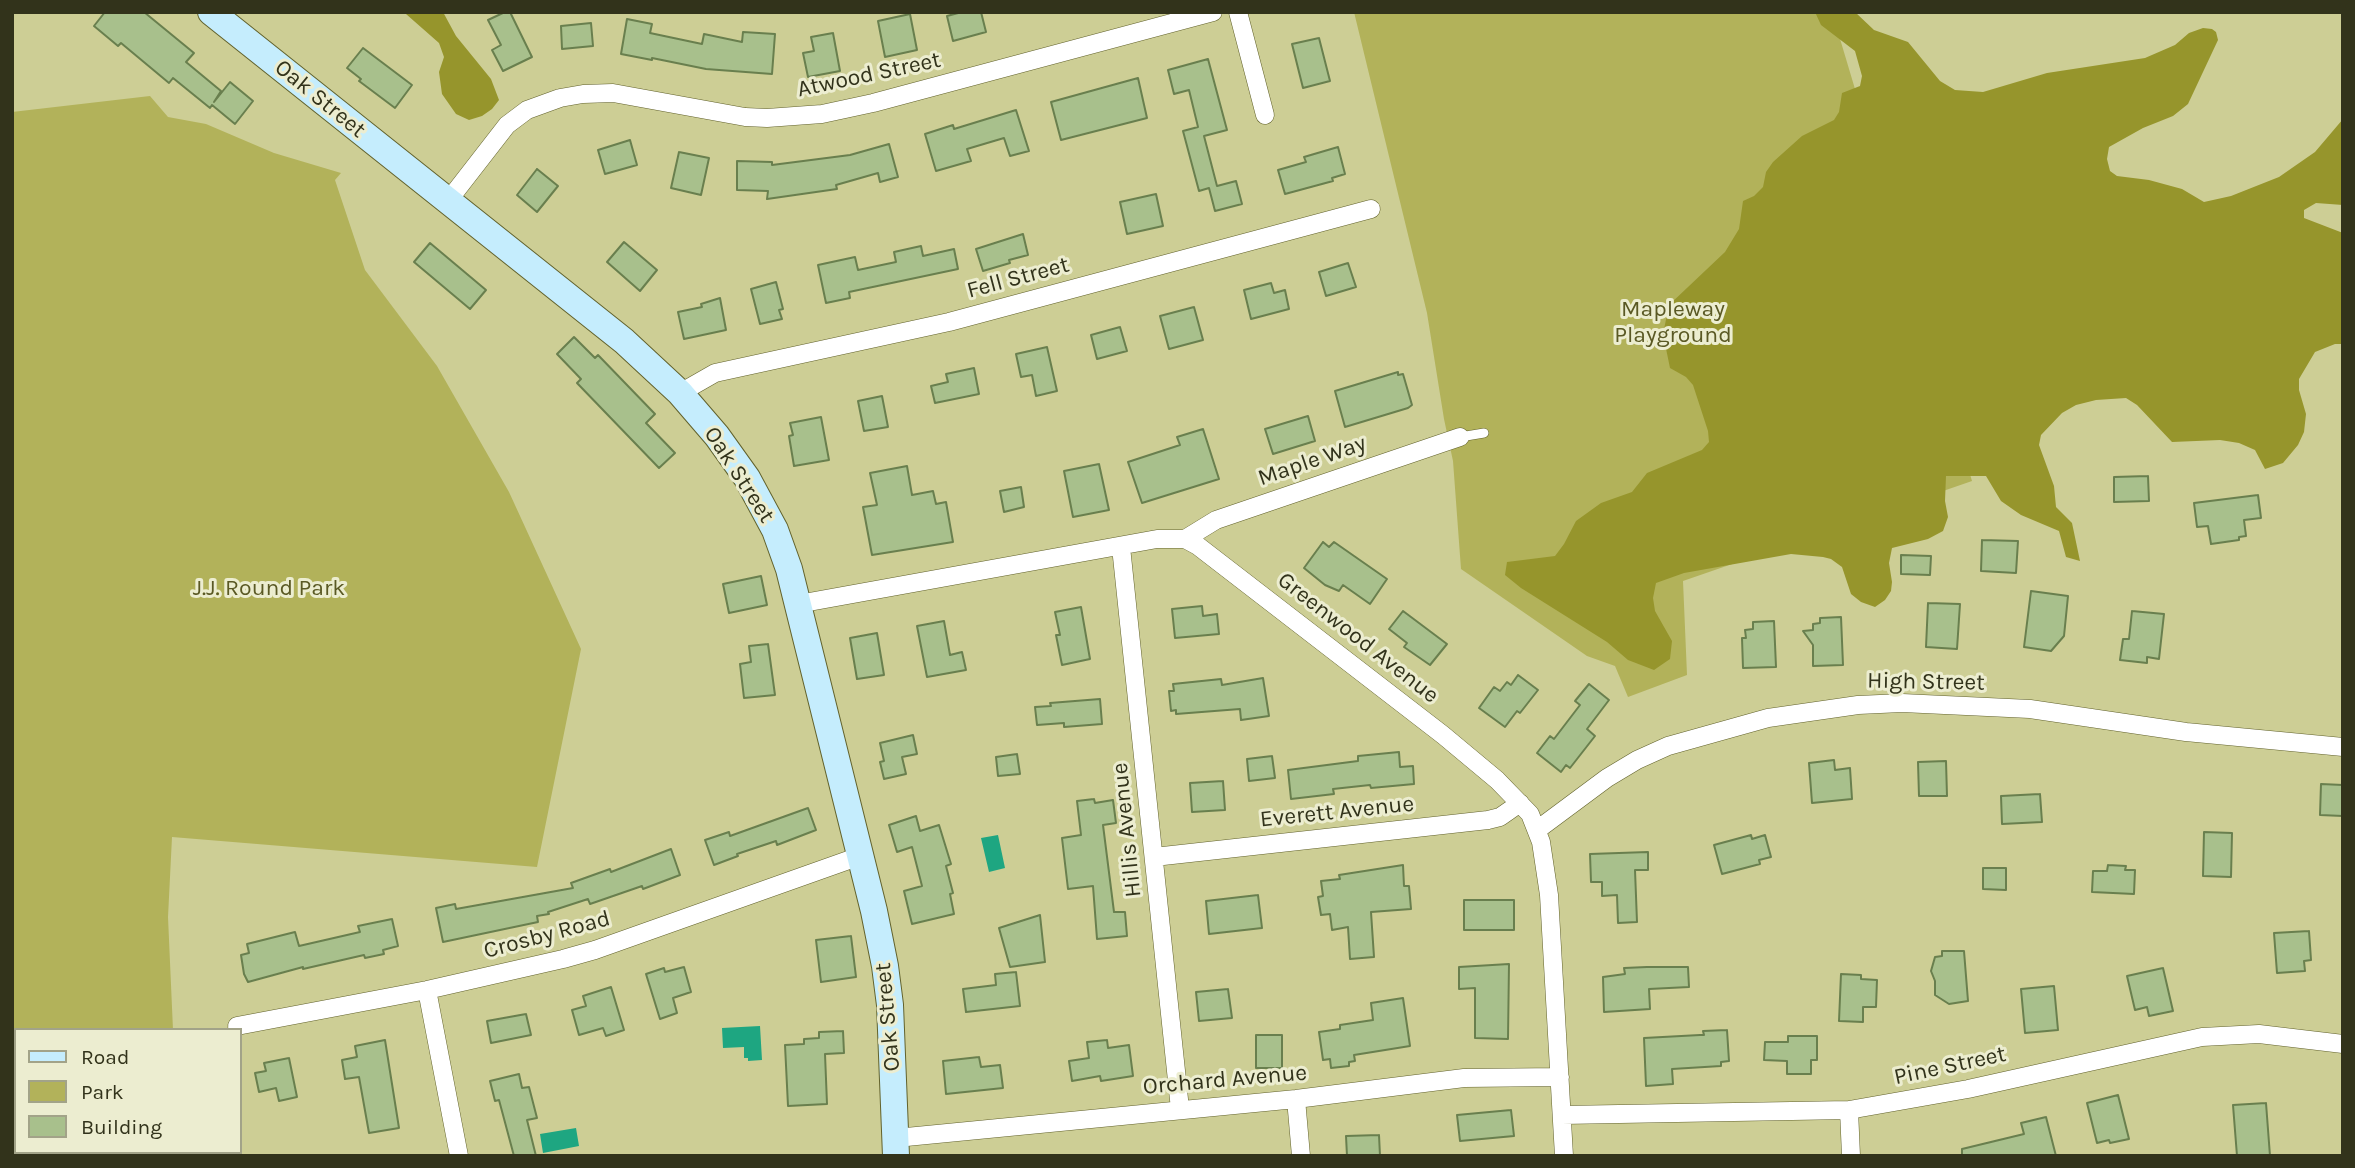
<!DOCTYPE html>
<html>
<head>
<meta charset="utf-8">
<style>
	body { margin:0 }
	#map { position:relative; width:2355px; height:1168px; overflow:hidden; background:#cdce95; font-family:Karla,sans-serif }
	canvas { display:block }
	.frame { position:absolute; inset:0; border:14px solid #32331b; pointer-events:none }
	.legend { position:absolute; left:14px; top:1028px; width:228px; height:126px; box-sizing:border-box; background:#ecedd0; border:2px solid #a2a388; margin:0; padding:9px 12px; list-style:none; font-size:21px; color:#32331b }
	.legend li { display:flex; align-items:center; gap:14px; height:35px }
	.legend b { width:35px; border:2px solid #a2a388 }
</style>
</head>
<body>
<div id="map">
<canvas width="2355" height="1168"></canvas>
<div class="frame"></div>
<ul class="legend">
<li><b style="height:9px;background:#c5edfd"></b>Road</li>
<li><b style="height:19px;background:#b2b25a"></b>Park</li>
<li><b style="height:19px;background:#a8c08c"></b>Building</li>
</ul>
</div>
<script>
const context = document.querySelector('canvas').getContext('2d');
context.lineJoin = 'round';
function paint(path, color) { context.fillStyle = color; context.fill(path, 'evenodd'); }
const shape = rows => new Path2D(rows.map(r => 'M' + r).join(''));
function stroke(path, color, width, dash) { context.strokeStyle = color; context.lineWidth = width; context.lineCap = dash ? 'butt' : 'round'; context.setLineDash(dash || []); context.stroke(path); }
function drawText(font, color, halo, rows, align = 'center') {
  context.font = font + ' Karla,sans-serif'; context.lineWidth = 6; context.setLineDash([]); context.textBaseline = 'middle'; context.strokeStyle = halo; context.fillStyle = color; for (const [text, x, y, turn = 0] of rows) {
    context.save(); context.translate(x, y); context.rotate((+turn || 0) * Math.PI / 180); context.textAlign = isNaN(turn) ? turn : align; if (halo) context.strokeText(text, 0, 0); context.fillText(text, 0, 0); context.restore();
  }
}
paint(shape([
	[1354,12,1832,12,1972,481,1683,581,1687,675,1628,697,1615,666,1587,656,1461,569,1453,461,1444,419,1427,313],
	[150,96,168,117,206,124,274,153,341,173,335,180,365,270,437,366,509,492,581,649,537,867,172,837,168,917,173,1030,16,1030,16,1152,227,1152,228,1156,12,1156,12,112]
]), '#b2b25a');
paint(shape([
	[400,12,443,12,456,36,491,79,499,100,492,109,482,116,469,120,456,114,442,94,439,72,444,57,439,43,406,14],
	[1815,12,1855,12,1874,30,1908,42,1940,81,1955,90,1983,92,2047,73,2145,58,2175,45,2189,33,2203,28,2212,29,2216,32,2218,40,2188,104,2173,116,2143,128,2109,147,2107,159,2110,171,2117,176,2149,180,2182,189,2204,202,2231,196,2279,177,2315,152,2343,119,2343,205,2316,203,2304,210,2304,218,2343,233,2343,344,2335,344,2315,352,2299,379,2299,390,2306,414,2304,432,2298,445,2283,463,2265,469,2255,450,2239,443,2220,440,2172,442,2137,405,2126,398,2096,400,2076,405,2062,413,2041,435,2039,445,2054,486,2056,507,2072,523,2080,561,2066,557,2059,531,2021,515,2001,501,1986,476,1946,476,1945,501,1948,517,1943,531,1928,539,1892,548,1889,563,1892,582,1891,591,1885,600,1875,607,1861,602,1851,594,1842,567,1831,559,1823,557,1791,554,1684,573,1656,583,1653,598,1655,611,1672,641,1670,659,1654,670,1628,660,1607,642,1521,588,1505,575,1507,562,1555,556,1564,544,1576,521,1601,503,1632,492,1647,473,1702,450,1709,442,1708,431,1693,385,1686,377,1670,368,1663,334,1669,305,1725,252,1739,229,1743,201,1754,196,1763,187,1766,172,1773,162,1802,136,1834,120,1839,112,1842,93,1860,86,1862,76,1855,51,1821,25]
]), '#96952c');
paint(shape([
	[998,835,1005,868,989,872,981,838],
	[760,1026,762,1060,748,1061,748,1058,744,1058,744,1047,723,1048,722,1028],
	[576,1128,579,1146,543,1153,540,1134]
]), '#1ea681');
const building = shape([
	[105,12,144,12,194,53,186,62,221,91,214,102,230,82,253,101,235,124,212,105,210,108,173,78,169,83,121,43,118,46,94,26,105,12],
	[505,12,510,12,532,57,503,71,492,50,501,45,488,20,505,12],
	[962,12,981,12,986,32,953,41,947,16,962,12],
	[910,14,917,50,885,57,878,21,910,14],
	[627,19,652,24,650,33,702,44,704,34,742,42,743,32,775,34,772,74,706,69,652,58,652,60,621,54,627,19],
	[591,23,593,46,562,49,561,26,591,23],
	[833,33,840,71,808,77,803,53,814,51,811,37,833,33],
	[1319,38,1330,81,1303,88,1292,44,1319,38],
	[363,48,412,85,395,108,359,81,361,79,347,68,363,48],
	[1208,59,1227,130,1204,136,1217,186,1236,181,1242,204,1215,211,1209,188,1199,191,1183,131,1198,127,1189,90,1174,94,1168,70,1208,59],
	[1138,78,1147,118,1061,140,1051,102,1138,78],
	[1016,110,1029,151,1010,156,1004,138,967,149,971,161,936,171,925,134,953,125,954,129,1016,110],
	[630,140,637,165,605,174,598,150,630,140],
	[889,144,898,177,880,182,878,173,836,185,837,189,767,199,768,191,737,190,737,161,772,162,772,165,850,155,889,144],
	[1338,147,1345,174,1332,178,1333,181,1285,194,1278,170,1306,162,1304,157,1338,147],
	[679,152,709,158,701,195,671,188,679,152],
	[537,169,558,186,537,212,517,195,537,169],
	[1156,194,1163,226,1127,234,1120,202,1156,194],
	[1023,234,1028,255,1009,260,1010,263,983,271,976,249,1023,234],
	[624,242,657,270,640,291,607,262,624,242],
	[430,243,486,290,470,309,414,262,430,243],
	[921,246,923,256,954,249,958,269,849,292,850,298,826,303,818,265,855,257,858,270,896,262,894,252,921,246],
	[1348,263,1356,287,1326,296,1319,272,1348,263],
	[776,282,783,309,779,310,782,319,760,324,751,289,776,282],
	[1271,283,1274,293,1285,290,1289,309,1251,319,1244,290,1271,283],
	[720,298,726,330,684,339,678,312,702,307,701,304,720,298],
	[1194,307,1203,340,1169,349,1160,316,1194,307],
	[1120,327,1127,351,1097,359,1091,335,1120,327],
	[574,337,595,358,598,355,655,414,646,423,675,453,659,468,577,383,581,379,557,354,574,337],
	[1047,347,1057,391,1036,396,1032,375,1021,377,1016,354,1047,347],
	[974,368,979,394,935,403,931,386,948,382,946,374,974,368],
	[1398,372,1398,375,1403,374,1412,405,1408,408,1345,427,1335,391,1398,372],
	[882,396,888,427,864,431,858,401,882,396],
	[1308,416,1315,441,1273,454,1265,429,1308,416],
	[821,417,829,460,794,466,789,436,793,435,790,423,821,417],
	[1203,429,1219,479,1142,503,1128,462,1180,445,1177,437,1203,429],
	[1099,464,1109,510,1073,517,1064,471,1099,464],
	[907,466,912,495,933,491,936,504,946,502,953,542,872,555,863,507,877,505,870,473,907,466],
	[2148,476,2149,501,2114,502,2114,477,2148,476],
	[1021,487,1024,507,1004,512,1000,491,1021,487],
	[2258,495,2261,518,2244,520,2246,536,2239,537,2239,540,2211,544,2208,526,2197,527,2194,503,2258,495],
	[1982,540,2018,541,2016,573,1981,571,1982,540],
	[1323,542,1329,547,1334,542,1387,579,1370,604,1343,585,1339,591,1325,585,1304,568,1323,542],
	[1901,555,1931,556,1930,575,1901,574,1901,555],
	[761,576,767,605,729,613,723,584,761,576],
	[2031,591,2068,596,2064,636,2051,651,2024,647,2031,591],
	[1928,603,1960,604,1957,649,1926,647,1928,603],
	[1202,606,1203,616,1217,614,1219,634,1175,638,1172,609,1202,606],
	[1081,607,1090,659,1062,665,1056,635,1060,635,1055,612,1081,607],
	[1403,611,1447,644,1430,665,1404,647,1407,643,1389,629,1403,611],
	[2132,611,2164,614,2159,659,2147,657,2147,663,2120,660,2123,639,2129,639,2132,611],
	[1841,617,1843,665,1813,666,1813,645,1803,631,1813,630,1813,624,1820,623,1820,618,1841,617],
	[944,621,950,655,962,652,966,670,927,677,917,626,944,621],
	[1774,621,1776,667,1743,668,1742,638,1746,638,1745,630,1753,629,1753,622,1774,621],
	[877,633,884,675,857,679,850,638,877,633],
	[768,644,775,695,744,698,740,664,751,662,749,646,768,644],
	[1518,675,1538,690,1520,713,1517,711,1505,727,1479,708,1494,687,1500,691,1507,682,1511,685,1518,675],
	[1263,678,1269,716,1241,720,1240,709,1176,714,1176,710,1171,711,1169,691,1174,691,1173,684,1221,679,1222,685,1263,678],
	[1589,684,1609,700,1587,729,1595,736,1570,768,1566,765,1561,772,1537,753,1550,736,1554,739,1580,705,1575,701,1589,684],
	[1100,699,1102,724,1064,727,1064,723,1037,725,1035,707,1051,706,1050,703,1100,699],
	[913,735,917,754,902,757,906,774,884,779,880,762,884,761,880,743,913,735],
	[1399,752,1400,767,1413,766,1414,784,1371,788,1370,785,1333,789,1334,794,1291,799,1288,770,1358,761,1358,756,1399,752],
	[1017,754,1020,774,998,776,996,757,1017,754],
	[1272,756,1275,778,1249,781,1247,759,1272,756],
	[1834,760,1835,770,1850,768,1852,799,1812,803,1809,763,1834,760],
	[1946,761,1947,796,1919,796,1918,762,1946,761],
	[1223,781,1225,810,1192,812,1190,783,1223,781],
	[2321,784,2343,785,2343,816,2320,815,2321,784],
	[2040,794,2042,822,2002,824,2001,796,2040,794],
	[1094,799,1095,803,1113,800,1116,823,1103,825,1114,912,1125,912,1127,936,1097,939,1093,886,1068,889,1062,838,1081,835,1077,801,1094,799],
	[808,808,816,830,777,845,776,841,737,854,738,856,714,865,705,840,729,832,730,836,808,808],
	[916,816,920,831,939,825,951,864,946,866,953,893,950,894,954,914,912,924,904,891,922,886,912,847,897,852,889,825,916,816],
	[2204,832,2232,833,2231,877,2203,876,2204,832],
	[1751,835,1752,839,1765,835,1771,857,1759,860,1760,864,1722,874,1714,845,1751,835],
	[671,849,680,875,643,889,642,886,590,904,588,899,548,912,549,914,537,916,538,922,443,942,436,908,455,904,456,909,573,888,571,883,610,869,611,872,671,849],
	[1648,852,1648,870,1635,870,1637,922,1618,923,1617,895,1602,896,1602,882,1591,882,1590,854,1648,852],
	[1403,865,1404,886,1409,886,1411,909,1371,912,1374,957,1350,959,1348,927,1332,930,1330,914,1321,915,1318,897,1323,896,1321,881,1340,879,1339,875,1403,865],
	[2108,865,2126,866,2125,870,2135,870,2134,894,2092,892,2093,871,2107,871,2108,865],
	[1983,868,2006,868,2006,890,1983,889,1983,868],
	[1258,895,1262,928,1209,934,1206,901,1258,895],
	[1464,900,1514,900,1514,930,1464,930,1464,900],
	[1040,915,1045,962,1010,967,999,928,1040,915],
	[392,919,398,946,383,950,384,954,365,958,364,955,303,969,303,967,248,982,244,974,241,955,249,953,247,944,295,932,299,946,360,932,358,926,392,919],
	[2309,931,2311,960,2304,961,2305,971,2277,973,2274,933,2309,931],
	[851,936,856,977,821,982,816,940,851,936],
	[1942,951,1964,951,1968,1001,1949,1004,1935,995,1935,981,1931,971,1935,957,1942,956,1942,951],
	[1509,964,1508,1039,1475,1038,1475,988,1459,989,1459,967,1509,964],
	[684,967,691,992,673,998,677,1013,660,1019,646,974,664,968,665,972,684,967],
	[1647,967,1688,967,1689,987,1649,989,1650,1009,1604,1012,1603,977,1625,974,1624,968,1647,967],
	[2163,968,2173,1011,2149,1016,2147,1007,2135,1010,2127,976,2163,968],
	[1016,972,1020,1006,966,1012,963,989,996,985,995,974,1016,972],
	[1841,974,1861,975,1861,979,1877,980,1876,1007,1863,1007,1863,1022,1839,1021,1841,974],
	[2054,986,2058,1030,2025,1033,2021,989,2054,986],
	[611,987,624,1030,606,1036,603,1028,579,1035,572,1010,586,1006,583,996,611,987],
	[1228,989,1232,1018,1199,1021,1196,992,1228,989],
	[1403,998,1410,1046,1354,1055,1355,1061,1349,1062,1349,1066,1331,1068,1330,1059,1323,1060,1319,1032,1340,1029,1340,1025,1373,1020,1371,1003,1403,998],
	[526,1014,531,1035,491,1043,487,1021,526,1014],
	[1727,1030,1729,1061,1721,1062,1721,1066,1672,1069,1673,1084,1646,1086,1644,1038,1700,1035,1704,1035,1703,1031,1727,1030],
	[843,1031,844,1053,825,1054,827,1104,788,1106,785,1045,804,1044,804,1039,819,1038,819,1032,843,1031],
	[1256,1035,1282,1035,1282,1068,1256,1068,1256,1035],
	[1788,1036,1817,1036,1817,1060,1811,1060,1811,1074,1787,1074,1787,1061,1764,1060,1765,1042,1788,1042,1788,1036],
	[385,1040,399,1128,369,1133,359,1077,345,1079,342,1060,357,1057,355,1046,385,1040],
	[1107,1040,1108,1048,1129,1045,1133,1076,1101,1081,1100,1076,1072,1081,1069,1061,1089,1058,1087,1042,1107,1040],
	[979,1057,981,1067,1000,1065,1003,1088,946,1094,943,1061,979,1057],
	[289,1058,297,1097,279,1101,276,1088,259,1092,255,1073,266,1071,264,1063,289,1058],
	[519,1074,522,1088,529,1087,537,1118,527,1120,536,1156,514,1156,499,1100,495,1101,490,1081,519,1074],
	[2118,1095,2129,1139,2110,1143,2109,1140,2097,1143,2087,1103,2118,1095],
	[2266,1103,2270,1156,2237,1156,2233,1105,2266,1103],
	[1511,1110,1514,1136,1460,1141,1457,1115,1511,1110],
	[2046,1117,2056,1156,1962,1156,1962,1149,2024,1134,2021,1123,2046,1117],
	[1379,1135,1380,1156,1347,1156,1346,1136,1379,1135]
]);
paint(building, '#a8c08c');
stroke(building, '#697f4e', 2);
const lane = shape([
	[1460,437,1484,433]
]);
const street = shape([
	[1238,12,1265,115],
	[448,201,507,125,527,110,560,98,583,94,613,93,745,117,767,118,822,114,873,103,1213,12],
	[680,393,715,373,949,322,1371,209],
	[1185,539,1216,520,1460,437],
	[1121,547,1180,1109],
	[798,604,1157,539,1185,539,1198,546,1443,735,1497,780,1530,814,1541,842,1549,895,1564,1156],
	[1537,830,1607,778,1637,760,1668,746,1768,718,1858,705,1902,703,2030,709,2186,732,2343,747],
	[1154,857,1488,820,1500,817,1520,803],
	[427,990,459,1156],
	[237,1026,427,990,563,959,595,950,860,856],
	[1296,1099,1301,1156],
	[1849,1110,1851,1156],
	[1562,1115,1849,1110,1968,1089,2202,1037,2259,1034,2343,1044],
	[896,1138,1296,1099,1464,1078,1560,1077]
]);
const secondary = shape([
	[211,12,624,341,680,393,717,436,747,478,775,530,789,569,874,911,885,966,890,1005,896,1156]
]);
stroke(lane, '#62622c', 10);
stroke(street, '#62622c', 19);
stroke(secondary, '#62622c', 28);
stroke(lane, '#fff', 9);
stroke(street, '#fff', 18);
stroke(secondary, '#c5edfd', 26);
drawText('23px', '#32331b', '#ecedd0', [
	["Atwood Street",869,75,-12],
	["Oak Street",320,99,39],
	["Fell Street",1018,278,-15],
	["Maple Way",1312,461,-19],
	["Oak Street",739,475,57],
	["Greenwood Avenue",1358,638,38],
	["High Street",1926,682,1],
	["Everett Avenue",1337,812,-6],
	["Hillis Avenue",1127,830,-96],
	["Crosby Road",547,935,-15],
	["Oak Street",888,1017,-95],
	["Pine Street",1950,1066,-12],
	["Orchard Avenue",1225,1080,-5]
]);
drawText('23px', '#5a5924', '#ecedd0', [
	["Mapleway",1673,309],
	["Playground",1673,335],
	["J.J. Round Park",269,588]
]);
</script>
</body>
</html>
